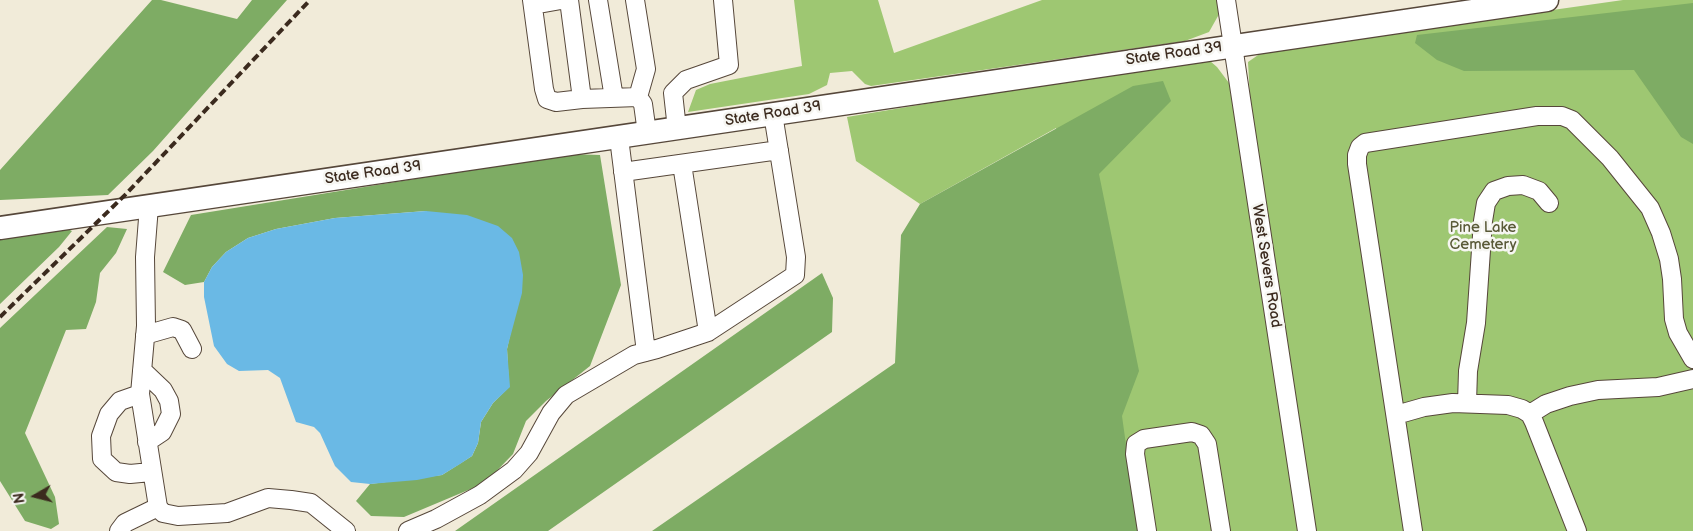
<!DOCTYPE html>
<html>
<head>
<meta charset="utf-8">
<style>
	body { margin:0 }
	#map { position:relative; width:1693px; height:531px; overflow:hidden; background:#f1ebd9; font-family:"Balsamiq Sans",sans-serif }
	canvas { display:block }
	.north { position:absolute; left:10px; top:471px; width:50px; height:50px; -webkit-text-stroke:4px #f6f6f2; paint-order:stroke; rotate:262deg; font-size:14px; font-weight:700; line-height:20px; text-align:center; color:#3b2a1e }
	.north::after { content:''; display:block; margin:auto; width:18px; height:22px; background:#3b2a1e; clip-path:polygon(50% 0,100% 100%,50% 72%,0 100%) }
</style>
</head>
<body>
<div id="map">
<canvas width="1693" height="531"></canvas>
<div class="north">N</div>
</div>
<script>
const context = document.querySelector('canvas').getContext('2d');
context.lineJoin = 'round';
function paint(path, color) { context.fillStyle = color; context.fill(path, 'evenodd'); }
const shape = rows => new Path2D(rows.map(r => 'M' + r).join(''));
function stroke(path, color, width, dash) { context.strokeStyle = color; context.lineWidth = width; context.lineCap = dash ? 'butt' : 'round'; context.setLineDash(dash || []); context.stroke(path); }
function drawText(font, color, halo, rows, align = 'center') {
  context.font = font + ' "Balsamiq Sans",sans-serif'; context.lineWidth = 5; context.setLineDash([]); context.textBaseline = 'middle'; context.strokeStyle = halo; context.fillStyle = color; for (const [text, x, y, turn = 0] of rows) {
    context.save(); context.translate(x, y); context.rotate((+turn || 0) * Math.PI / 180); context.textAlign = isNaN(turn) ? turn : align; if (halo) context.strokeText(text, 0, 0); context.fillText(text, 0, 0); context.restore();
  }
}
paint(shape([
	[794,0,878,0,894,53,1042,0,1218,0,1218,16,1209,32,1185,41,871,86,865,84,852,71,830,73,827,85,809,94,688,112,696,90,710,84,802,66],
	[1623,0,1693,0,1693,531,1316,531,1250,99,1248,62,1264,51],
	[1210,61,1217,67,1229,83,1300,531,1119,531,1056,128,920,204,856,161,847,117,1051,83]
]), '#9ec772');
paint(shape([
	[152,0,161,0,237,19,252,0,287,0,153,151,108,195,0,200,0,170],
	[1693,3,1693,144,1681,137,1634,70,1464,71,1437,60,1415,43,1417,35],
	[1163,81,1171,101,1099,174,1139,371,1122,416,1138,531,652,531,895,363,901,235,920,204,1133,86],
	[569,154,600,155,621,285,590,366,546,401,526,421,513,454,485,483,404,517,371,516,356,501,370,484,442,475,472,456,478,443,481,422,493,403,509,387,507,349,513,321,426,211,335,218,276,229,248,238,226,252,212,267,204,282,185,285,163,272,191,215],
	[61,226,72,231,59,247,0,304,0,238],
	[107,227,127,229,116,253,100,273,96,302,86,329,66,330,25,433,55,497,59,524,51,529,25,521,0,481,0,328],
	[822,273,833,298,832,332,548,531,455,531]
]), '#7eac64');
paint(shape([
	[426,211,467,215,498,226,512,238,519,252,523,275,522,293,507,349,510,387,493,403,481,422,478,443,472,456,460,464,442,475,417,480,370,484,351,482,335,466,320,433,314,427,296,422,280,378,268,370,239,371,227,364,214,346,204,297,204,282,212,267,226,252,248,238,276,229,335,218]
]), '#6ab9e5');
const minor = shape([
	[532,0,544,89,547,99,556,102,582,99],
	[569,0,582,99,638,97,643,104,647,133],
	[598,0,614,98],
	[635,0,646,69,638,97],
	[1226,0,1307,531],
	[533,5,561,0],
	[677,129,673,93,686,80,729,65,723,0],
	[619,138,646,352],
	[682,164,708,332],
	[623,172,779,150],
	[149,206,145,257,146,326,140,394,158,507,163,513,178,516,227,513,268,498,291,500,311,503,346,531],
	[145,335,173,327,182,330,192,349],
	[142,370,163,390,169,401,171,414,162,432,147,442],
	[140,394,120,401,109,414,101,436,102,459,116,472,130,474,151,472],
	[1467,403,1468,371,1476,323,1483,221,1486,203,1494,191,1508,186,1523,185,1539,191,1549,203],
	[1530,414,1546,404,1570,396,1598,390,1658,387,1693,379],
	[1396,415,1424,407,1453,403,1508,405,1522,409,1530,414,1534,422,1577,531],
	[119,531,125,523,158,507],
	[408,531,436,519,480,495,514,470,529,453,551,413,566,395,634,355,657,349,708,332,795,275,796,257,773,114],
	[1147,531,1135,454,1136,444,1144,439,1192,432,1201,435,1207,444,1221,531],
	[1413,531,1357,164,1357,155,1360,147,1365,143,1537,116,1562,116,1572,120,1610,158,1650,208,1661,233,1669,259,1672,279,1674,319,1678,333,1693,359]
]);
const major = shape([
	[0,228,1547,0]
]);
stroke(minor, '#56473a', 20);
stroke(major, '#56473a', 25);
stroke(minor, '#fff', 18);
stroke(major, '#fff', 22);
stroke(shape([
	[0,317,126,194,310,0]
]), '#3b2a1e', 4, [8, 4]);
drawText('15px', '#3b2a1e', '#f6f6f2', [
	["State Road 39",1174,54,-8],
	["State Road 39",773,114,-9],
	["State Road 39",373,173,-8],
	["West Severs Road",1266,266,81]
]);
drawText('15px', '#595937', '#f6f6f2', [
	["Pine Lake",1483,228],
	["Cemetery",1483,245]
]);
</script>
</body>
</html>
